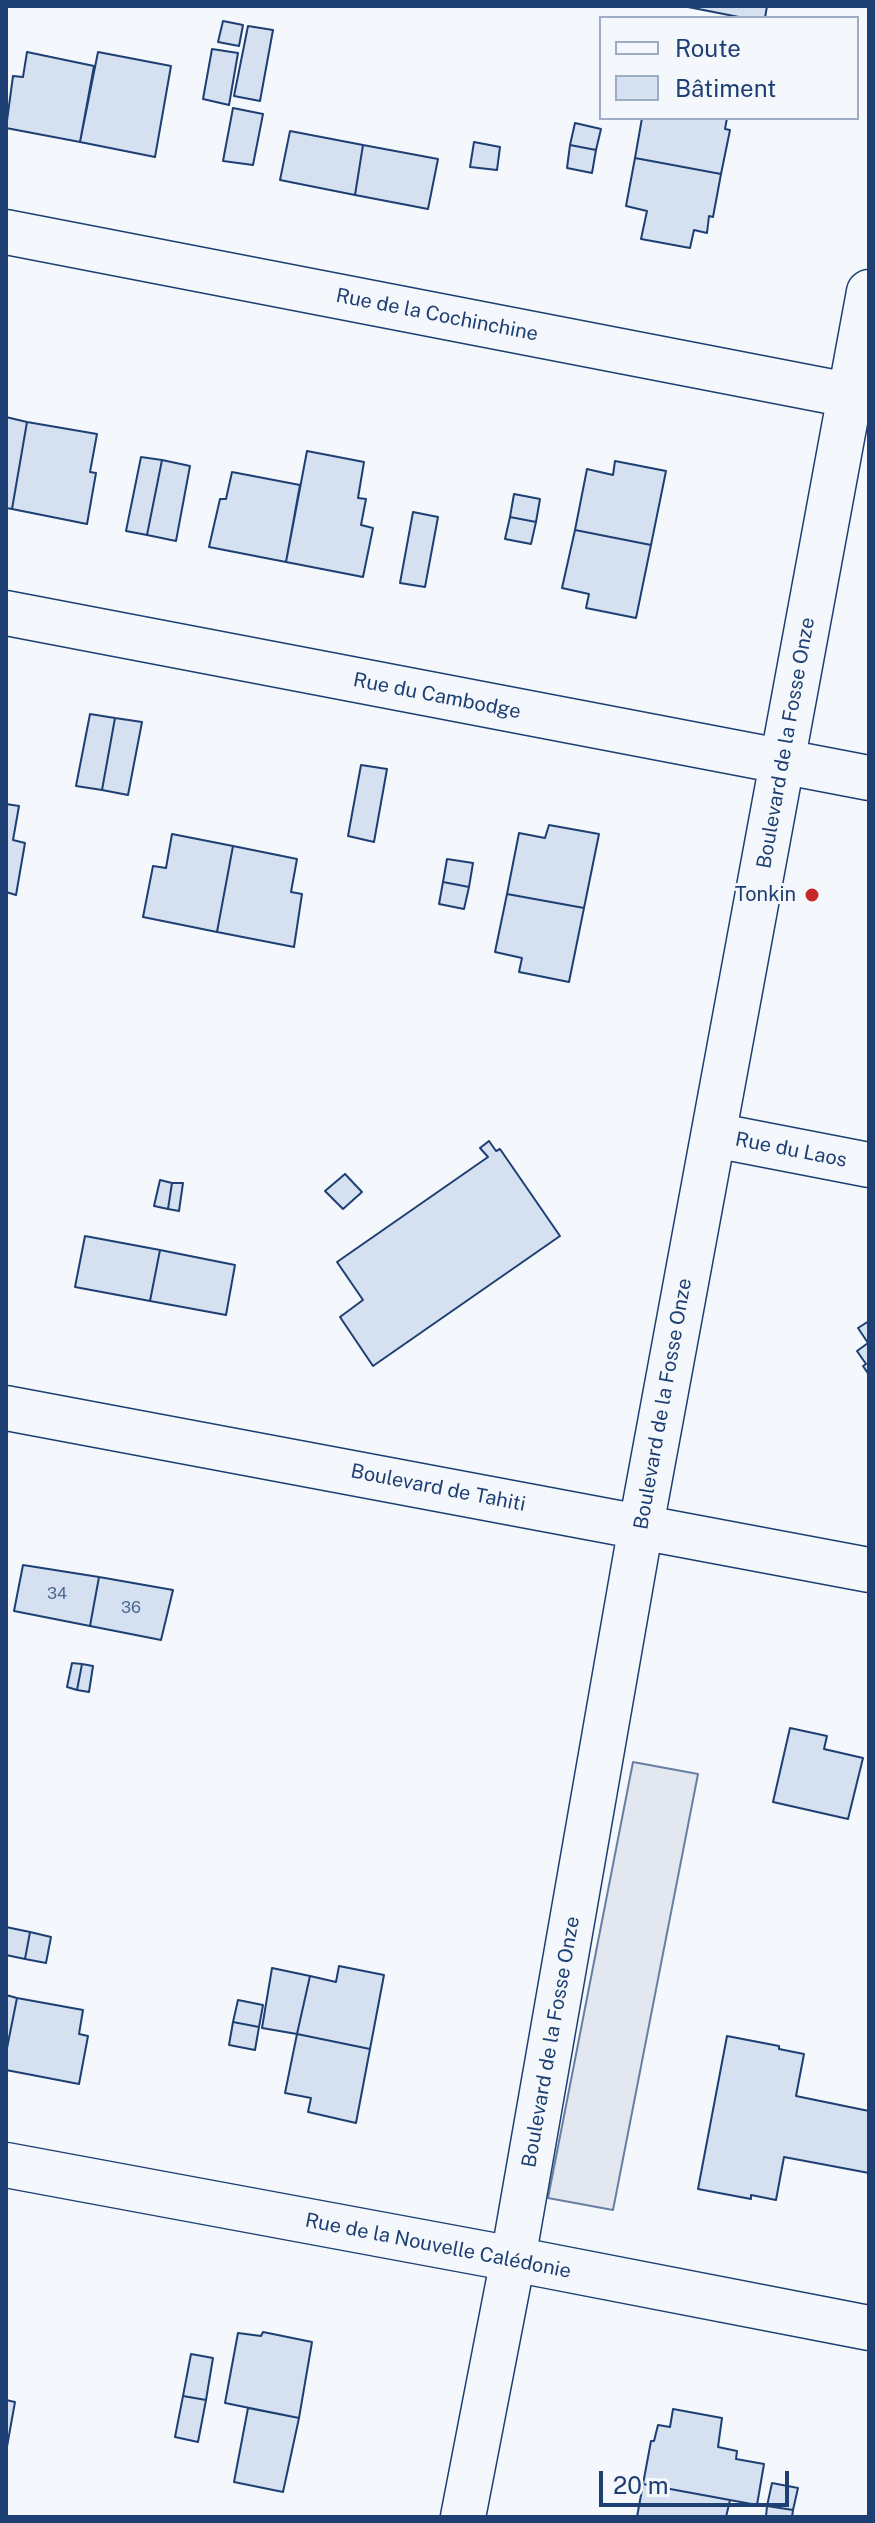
<!DOCTYPE html>
<html>
<head>
<meta charset="utf-8">
<style>
	body { margin:0 }
	#map { position:relative; width:875px; height:2523px; overflow:hidden; background:#f4f7fb; font-family:"Public Sans",sans-serif }
	canvas { display:block }
	.frame { position:absolute; inset:0; border:8px solid #1d3f73; pointer-events:none }
	.legend { position:absolute; left:599px; top:16px; width:260px; height:104px; box-sizing:border-box; background:#f4f7fb; border:2px solid #9eadc5; margin:0; padding:10px 14px; list-style:none; font-size:24px; color:#1d3f73 }
	.legend li { display:flex; align-items:center; gap:16px; height:40px }
	.legend b { width:40px; border:2px solid #9eadc5 }
	.scale { position:absolute; left:599px; top:2471px; width:190px; height:36px; box-sizing:border-box; border:4px solid #1d3f73; border-top:0; padding-left:10px; font-size:24px; line-height:28px; white-space:nowrap; color:#1d3f73; -webkit-text-stroke:6px #f4f7fb; paint-order:stroke }
</style>
</head>
<body>
<div id="map">
<canvas width="875" height="2523"></canvas>
<div class="frame"></div>
<ul class="legend">
<li><b style="height:10px;background:#f4f7fb"></b>Route</li>
<li><b style="height:22px;background:#d5e0f0"></b>Bâtiment</li>
</ul>
<div class="scale">20 m</div>
</div>
<script>
const context = document.querySelector('canvas').getContext('2d');
context.lineJoin = 'round';
function paint(path, color) { context.fillStyle = color; context.fill(path, 'evenodd'); }
const shape = rows => new Path2D(rows.map(r => 'M' + r).join(''));
function stroke(path, color, width, dash) { context.strokeStyle = color; context.lineWidth = width; context.lineCap = dash ? 'butt' : 'round'; context.setLineDash(dash || []); context.stroke(path); }
function drawText(font, color, halo, rows, align = 'center') {
  context.font = font + ' "Public Sans",sans-serif'; context.lineWidth = 6; context.setLineDash([]); context.textBaseline = 'middle'; context.strokeStyle = halo; context.fillStyle = color; for (const [text, x, y, turn = 0] of rows) {
    context.save(); context.translate(x, y); context.rotate((+turn || 0) * Math.PI / 180); context.textAlign = isNaN(turn) ? turn : align; if (halo) context.strokeText(text, 0, 0); context.fillText(text, 0, 0); context.restore();
  }
}
const parking = shape([
	[633,1762,698,1774,613,2210,548,2198,633,1762]
]);
paint(parking, '#e3e8f0');
stroke(parking, '#687fa3', 2);
const building = shape([
	[683,6,767,6,765,18,744,18,683,6],
	[223,21,243,25,239,46,218,42,223,21],
	[248,26,273,30,260,101,234,96,248,26],
	[212,49,238,53,229,105,203,99,212,49],
	[27,52,94,66,80,142,6,128,13,76,23,77,27,52],
	[98,52,171,66,155,157,80,142,98,52],
	[233,108,263,114,253,165,223,161,233,108],
	[642,118,727,118,725,129,730,130,721,174,635,158,642,118],
	[575,123,601,129,596,150,570,145,575,123],
	[290,131,363,145,355,195,280,180,290,131],
	[474,142,500,147,497,170,470,167,474,142],
	[363,145,438,159,428,209,355,195,363,145],
	[570,145,596,150,592,173,567,168,570,145],
	[635,158,721,174,713,217,709,216,707,233,694,230,690,248,641,239,647,211,626,206,635,158],
	[6,417,27,422,12,509,6,508,6,417],
	[27,422,97,434,90,472,96,473,87,524,12,509,27,422],
	[307,451,364,462,358,498,366,499,361,525,373,528,363,577,286,562,307,451],
	[141,457,162,460,147,535,126,531,141,457],
	[162,460,190,466,176,541,147,535,162,460],
	[615,461,666,471,651,545,575,530,587,469,613,475,615,461],
	[232,472,300,485,286,562,209,547,220,499,226,499,232,472],
	[514,494,540,499,536,522,510,517,514,494],
	[413,512,438,517,425,587,400,583,413,512],
	[510,517,536,522,531,544,505,539,510,517],
	[575,530,651,545,636,618,586,608,589,594,562,588,575,530],
	[90,714,115,718,102,790,76,786,90,714],
	[115,718,142,722,128,795,102,790,115,718],
	[361,765,387,769,374,842,348,836,361,765],
	[6,804,19,806,13,840,25,843,16,895,6,892,6,804],
	[549,825,599,834,584,908,507,894,519,833,545,838,549,825],
	[172,834,233,846,217,932,143,917,153,866,166,868,172,834],
	[233,846,297,859,291,892,302,894,294,947,217,932,233,846],
	[447,859,473,863,469,887,443,882,447,859],
	[443,882,469,887,464,909,439,904,443,882],
	[507,894,584,908,569,982,519,972,522,958,495,952,507,894],
	[489,1141,496,1151,500,1149,560,1236,373,1366,340,1317,363,1300,337,1262,488,1157,480,1148,489,1141],
	[345,1174,362,1192,343,1209,325,1191,345,1174],
	[160,1180,172,1183,168,1209,154,1206,160,1180],
	[172,1183,183,1183,179,1211,168,1209,172,1183],
	[85,1236,160,1250,150,1301,75,1287,85,1236],
	[160,1250,235,1265,226,1315,150,1301,160,1250],
	[869,1321,869,1375,863,1366,866,1364,857,1351,868,1343,858,1328,869,1321],
	[23,1565,99,1577,90,1626,14,1611,23,1565],
	[99,1577,173,1590,161,1640,90,1626,99,1577],
	[72,1663,82,1664,77,1690,67,1687,72,1663],
	[82,1664,93,1666,89,1692,77,1690,82,1664],
	[790,1728,827,1736,824,1749,863,1758,848,1819,773,1802,790,1728],
	[6,1927,30,1932,25,1959,6,1955,6,1927],
	[30,1932,51,1937,46,1963,25,1959,30,1932],
	[339,1966,384,1975,370,2049,297,2034,310,1976,336,1982,339,1966],
	[272,1968,310,1976,297,2034,262,2028,272,1968],
	[6,1995,17,1998,6,2053,6,1995],
	[17,1998,83,2010,79,2034,88,2036,79,2084,6,2070,6,2053,17,1998],
	[238,2000,263,2005,259,2027,233,2022,238,2000],
	[233,2022,259,2027,255,2050,229,2045,233,2022],
	[297,2034,370,2049,356,2123,308,2112,311,2098,285,2093,297,2034],
	[727,2036,779,2046,779,2049,804,2054,796,2096,869,2111,869,2173,784,2157,776,2200,751,2195,751,2199,698,2189,727,2036],
	[263,2332,312,2342,299,2418,225,2403,238,2333,261,2336,263,2332],
	[191,2354,213,2358,206,2400,183,2396,191,2354],
	[183,2396,206,2400,198,2442,175,2437,183,2396],
	[6,2400,15,2402,6,2452,6,2400],
	[248,2408,299,2418,283,2492,234,2482,248,2408],
	[673,2409,722,2418,718,2447,737,2451,736,2459,764,2464,757,2505,643,2484,651,2441,654,2441,658,2425,670,2427,673,2409],
	[772,2483,798,2488,793,2510,767,2506,772,2483],
	[643,2484,730,2500,726,2517,637,2517,643,2484],
	[767,2506,793,2510,792,2517,766,2517,767,2506]
]);
paint(building, '#d5e0f0');
stroke(building, '#1d3f73', 2);
const street = shape([
	[6,232,869,399],
	[6,613,869,778],
	[714,1135,869,1165],
	[6,1408,869,1570],
	[6,2165,513,2259,869,2328],
	[463,2517,513,2259,641,1526,869,292]
]);
stroke(street, '#1d3f73', 47);
stroke(street, '#f4f7fb', 44);
for (const [x, y, r, color] of [
	[812,895,8,"#c62828"]
]) { const dot = new Path2D(); dot.arc(x, y, r, 0, 2 * Math.PI); context.fillStyle = color; context.fill(dot); stroke(dot, '#f4f7fb', 3); }
drawText('16px', '#4b6792', null, [
	["34",57,1594],
	["36",131,1608]
]);
drawText('20px', '#1d3f73', '#f4f7fb', [
	["Rue de la Cochinchine",437,315,11],
	["Rue du Cambodge",437,696,11],
	["Boulevard de la Fosse Onze",786,743,-80],
	["Rue du Laos",791,1150,11],
	["Boulevard de la Fosse Onze",663,1404,-80],
	["Boulevard de Tahiti",438,1488,11],
	["Boulevard de la Fosse Onze",551,2042,-80],
	["Rue de la Nouvelle Calédonie",438,2246,11]
]);
drawText('20px', '#1d3f73', '#f4f7fb', [
	["Tonkin",796,895]
], 'right');
</script>
</body>
</html>
